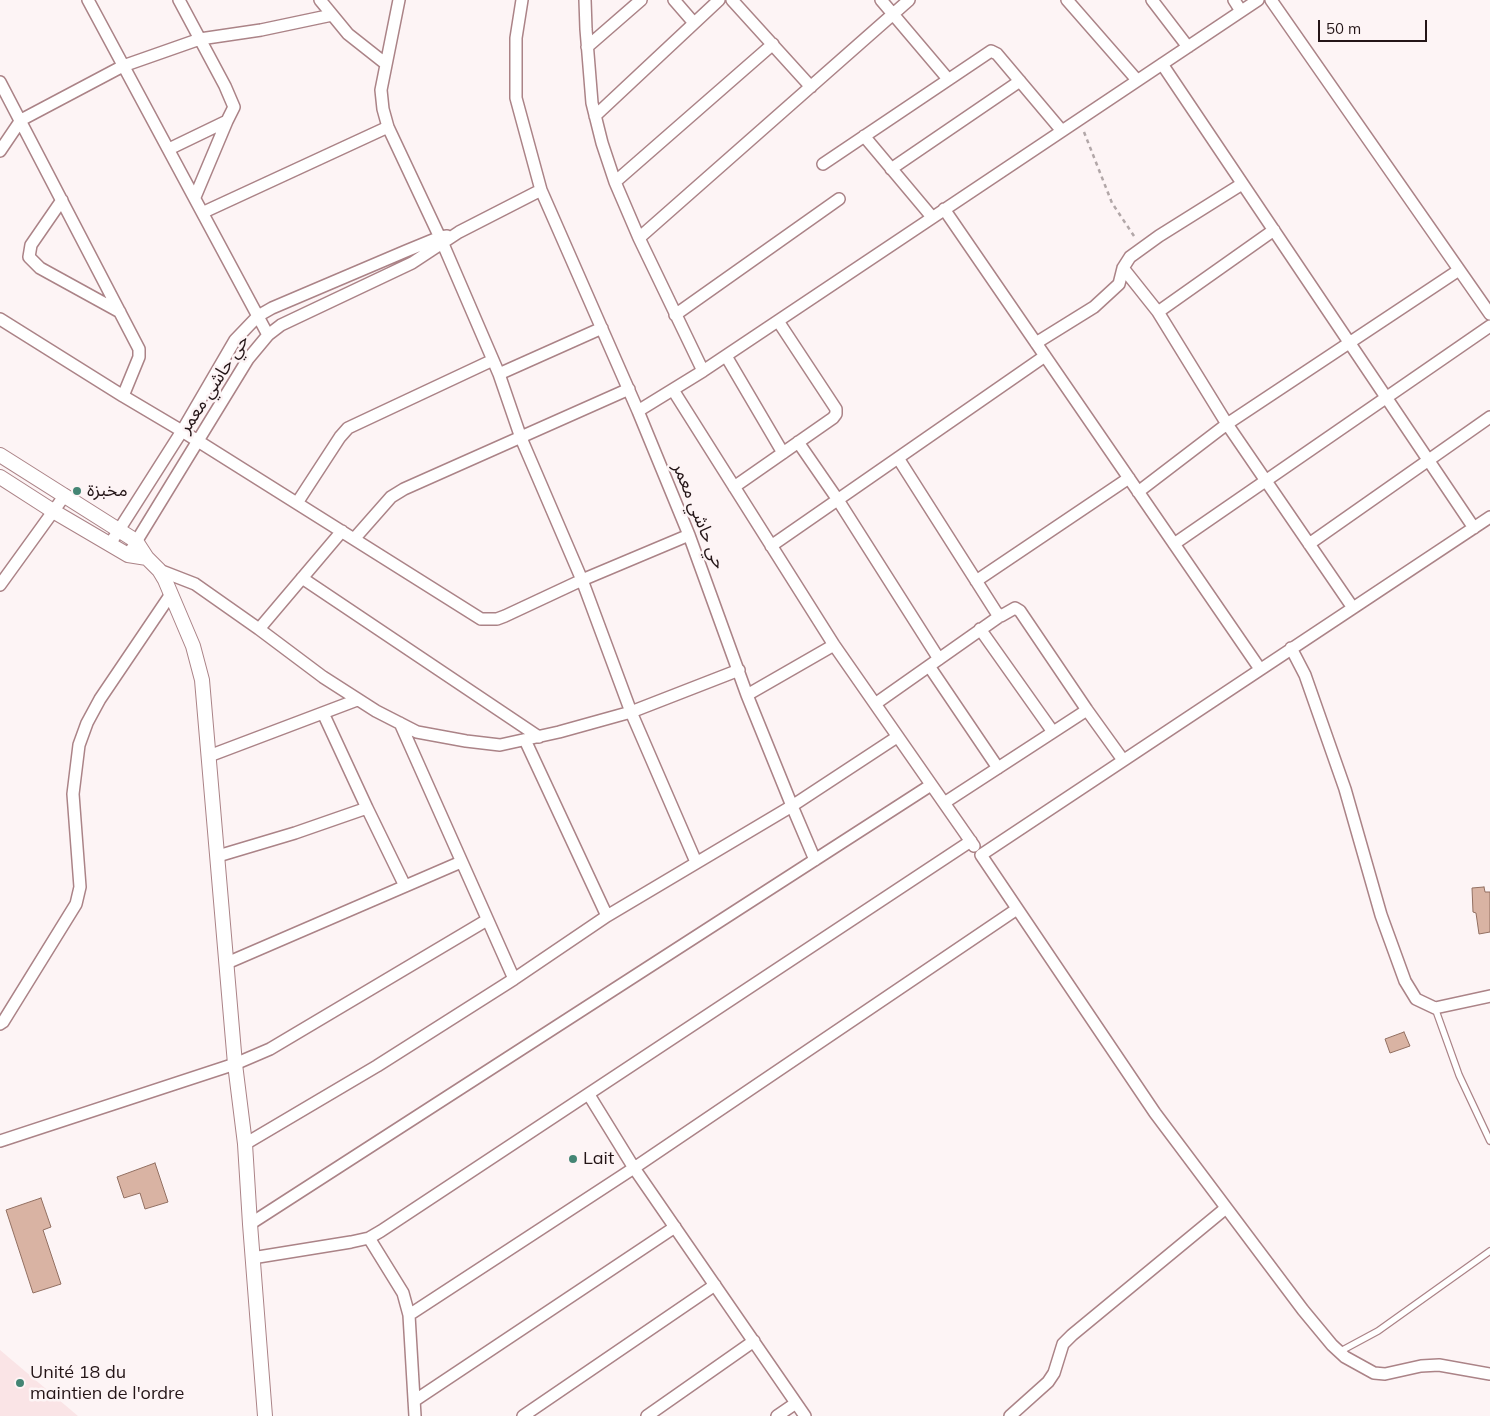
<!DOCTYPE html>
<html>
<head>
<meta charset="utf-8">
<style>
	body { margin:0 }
	#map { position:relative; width:1490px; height:1416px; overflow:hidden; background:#fdf4f5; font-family:Mulish,sans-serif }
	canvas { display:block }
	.scale { position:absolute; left:1318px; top:20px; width:109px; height:22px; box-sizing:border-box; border:2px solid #241517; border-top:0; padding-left:6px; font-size:15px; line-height:18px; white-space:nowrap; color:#241517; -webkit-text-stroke:4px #fdf4f5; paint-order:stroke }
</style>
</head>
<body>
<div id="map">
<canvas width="1490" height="1416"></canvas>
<div class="scale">50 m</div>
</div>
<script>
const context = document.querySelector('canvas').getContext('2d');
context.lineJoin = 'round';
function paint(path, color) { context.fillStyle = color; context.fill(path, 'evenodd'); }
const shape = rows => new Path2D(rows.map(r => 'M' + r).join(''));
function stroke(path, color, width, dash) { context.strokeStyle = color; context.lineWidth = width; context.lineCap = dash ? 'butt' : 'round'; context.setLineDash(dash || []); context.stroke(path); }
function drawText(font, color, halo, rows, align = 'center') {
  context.font = font + ' Mulish,"Noto Sans Arabic",sans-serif'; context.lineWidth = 5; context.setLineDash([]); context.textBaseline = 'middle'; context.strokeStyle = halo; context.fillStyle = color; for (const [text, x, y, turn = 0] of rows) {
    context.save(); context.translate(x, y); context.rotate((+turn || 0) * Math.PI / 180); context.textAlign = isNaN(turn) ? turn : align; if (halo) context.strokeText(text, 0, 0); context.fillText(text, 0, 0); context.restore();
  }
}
paint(shape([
	[0,1350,78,1416,0,1416]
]), '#fae4e6');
const building = shape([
	[1484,887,1485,892,1490,892,1490,932,1479,934,1476,913,1473,912,1472,888,1484,887],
	[1404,1032,1410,1046,1390,1053,1385,1039,1404,1032],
	[155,1163,168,1202,145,1209,140,1193,124,1198,117,1177,155,1163],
	[41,1198,51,1227,43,1230,61,1284,33,1293,6,1210,41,1198]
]);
paint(building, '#d9b3a3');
stroke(building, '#926f61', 1);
const service = shape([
	[1435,1008,1459,1075,1490,1141],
	[1339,1352,1378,1331,1490,1251]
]);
const minor = shape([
	[88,0,268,335],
	[320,0,348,34,386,64],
	[399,0,381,90,383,109,388,127,443,244,499,374,521,438,582,580,631,712,696,862],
	[585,0,586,29,592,103,602,143,615,182,639,238,703,371],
	[674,0,694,23],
	[732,0,811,87],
	[881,0,948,79],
	[1067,0,1137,80],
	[1152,0,1188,47],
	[1234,0,1241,11],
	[1271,0,1490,314],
	[587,47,641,0],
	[1162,64,1474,528],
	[0,82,139,349,139,357,123,396,182,431,481,619,497,619,505,616,582,580,689,535],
	[595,116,719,0],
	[864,136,932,217],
	[169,149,227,121,234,107,225,86,179,0],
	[0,151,21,120,123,66,200,39,261,30,332,15],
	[823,164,991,51,997,54,1062,131],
	[891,169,1020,81],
	[615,182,773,44],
	[541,190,638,411,689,535,747,695,792,806,815,860],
	[195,197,227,121],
	[62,200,31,245,29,257,40,268,120,312],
	[944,209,1260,669],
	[204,212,388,127],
	[1274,230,1158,312,1227,424,1459,270],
	[639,238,909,0],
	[1123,268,1158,312],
	[675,315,839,199],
	[0,319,123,396],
	[1036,343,1094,307,1119,284,1123,268,1130,257,1159,236,1242,184],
	[726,356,783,453],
	[499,374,602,328],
	[673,390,834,645,974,846],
	[638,411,703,371,1258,0],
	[798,442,838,500,939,659],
	[898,458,996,612,1001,616,1015,608,1020,611,1087,710,1123,760],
	[734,487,833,418,836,414,836,409,778,321],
	[1138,492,1227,424,1353,608],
	[297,503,340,437,348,428,493,360],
	[1490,517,981,855,1155,1113,1303,1310,1332,1345,1345,1357,1374,1373,1385,1374,1421,1366,1439,1365,1490,1374],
	[354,539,391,497,404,489,629,389],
	[110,544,182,431,235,340,258,316,272,308,406,251,440,237,447,236],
	[1174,544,1490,326],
	[1309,544,1490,417],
	[771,546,1045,356],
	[128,555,248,359,268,335,281,325,412,263,459,232,541,190,516,98,516,38,522,0],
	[159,570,195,584,259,629,323,677,376,711,417,732,466,741,500,745,559,732,631,712,739,670],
	[302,578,539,737],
	[976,581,1129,478],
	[0,585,65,495],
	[259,629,342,531],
	[980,629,1053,732],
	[1291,648,1305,675,1345,789,1381,915,1405,981,1416,999,1435,1008,1490,996],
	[929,666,998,768],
	[747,695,834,645],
	[875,704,1000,616],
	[323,713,367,808],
	[400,723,514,979],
	[525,740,607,916],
	[209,756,357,700],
	[944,803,1087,710],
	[218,856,295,833,367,808,405,886],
	[227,963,461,862],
	[0,1024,3,1022,76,904,80,887,73,794,79,745,87,723,100,699,171,594],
	[589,1095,634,1168,805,1416],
	[0,1141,235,1064,270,1049,487,920],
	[245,1144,377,1066,514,979,607,916,792,806,897,737],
	[250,1224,931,785],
	[369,1238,403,1293,409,1315,415,1416],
	[252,1258,351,1242,369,1238,381,1231,971,841],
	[409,1315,634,1168,1017,909],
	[414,1401,675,1227],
	[523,1416,715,1285],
	[647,1416,754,1341],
	[777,1416,796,1403],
	[1010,1416,1048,1382,1054,1373,1063,1344,1072,1335,1226,1208]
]);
const tertiary = shape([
	[0,455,136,541,147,558,159,570,165,580,193,646,202,680,235,1064,245,1144,250,1224,265,1416],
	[0,477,53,511,128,555,147,558]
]);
stroke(service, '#ab8387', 8);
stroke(minor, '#ab8387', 14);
stroke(tertiary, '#ab8387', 16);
stroke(shape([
	[1084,132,1112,203,1136,239]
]), '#b2a7a8', 2.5, [4, 4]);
stroke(service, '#fff', 5.5);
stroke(minor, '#fff', 11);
stroke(tertiary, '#fff', 14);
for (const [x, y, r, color] of [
	[77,491,5,"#448574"],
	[573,1159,5,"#448574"],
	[20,1383,5,"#448574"]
]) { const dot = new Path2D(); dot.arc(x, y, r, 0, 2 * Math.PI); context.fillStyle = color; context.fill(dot); stroke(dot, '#fdf4f5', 2); }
drawText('18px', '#241517', '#fdf4f5', [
	["حي حاشي معمر",214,384,-57],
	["حي حاشي معمر",699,516,68]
]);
drawText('18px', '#241517', '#fdf4f5', [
	["مخبزة",87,491],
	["Lait",583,1159],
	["Unité 18 du",30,1373],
	["maintien de l'ordre",30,1394]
], 'left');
</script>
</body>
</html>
